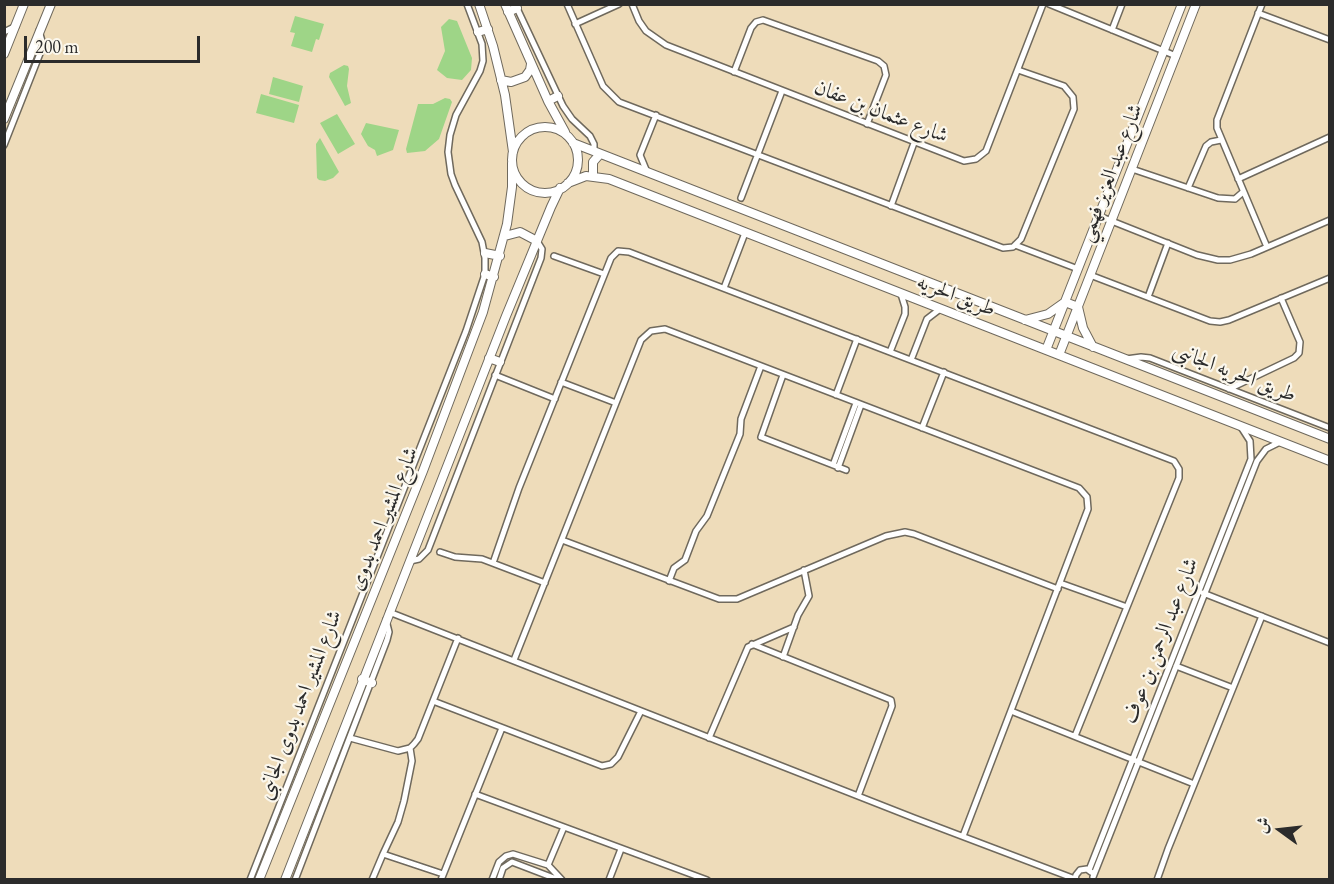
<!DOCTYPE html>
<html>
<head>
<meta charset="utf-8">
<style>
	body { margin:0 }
	#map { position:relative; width:1334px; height:884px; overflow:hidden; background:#eedcba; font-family:"EB Garamond",Amiri,serif }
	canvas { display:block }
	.frame { position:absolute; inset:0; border:6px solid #2b2b2b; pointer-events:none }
	.north { position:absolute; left:1250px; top:800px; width:60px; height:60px; -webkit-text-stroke:4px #fbf7ec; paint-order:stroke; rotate:285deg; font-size:16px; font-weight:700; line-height:24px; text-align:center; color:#2b2b2b }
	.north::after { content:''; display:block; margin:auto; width:21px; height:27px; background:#2b2b2b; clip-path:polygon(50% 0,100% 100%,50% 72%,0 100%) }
	.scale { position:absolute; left:24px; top:36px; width:176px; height:27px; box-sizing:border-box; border:3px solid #2b2b2b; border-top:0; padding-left:8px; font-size:18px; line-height:21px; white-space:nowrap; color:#2b2b2b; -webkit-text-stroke:4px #fbf7ec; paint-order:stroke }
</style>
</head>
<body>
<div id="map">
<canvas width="1334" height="884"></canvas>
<div class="frame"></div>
<div class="north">ش</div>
<div class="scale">200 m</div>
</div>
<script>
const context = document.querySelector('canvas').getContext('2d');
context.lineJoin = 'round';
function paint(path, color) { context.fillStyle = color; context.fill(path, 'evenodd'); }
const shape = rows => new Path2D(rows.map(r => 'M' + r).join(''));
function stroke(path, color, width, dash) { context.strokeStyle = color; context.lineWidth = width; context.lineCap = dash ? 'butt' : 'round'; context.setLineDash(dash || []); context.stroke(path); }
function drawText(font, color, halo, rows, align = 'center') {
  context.font = font + ' "EB Garamond",Amiri,serif'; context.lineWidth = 4.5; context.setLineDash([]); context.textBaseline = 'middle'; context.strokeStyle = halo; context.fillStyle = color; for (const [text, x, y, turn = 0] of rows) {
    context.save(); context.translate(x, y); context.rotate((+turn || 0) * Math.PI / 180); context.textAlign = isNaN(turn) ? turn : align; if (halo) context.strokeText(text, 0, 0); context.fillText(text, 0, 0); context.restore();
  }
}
paint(shape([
	[295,16,324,24,319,40,316,39,312,52,291,46,295,33,290,32],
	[449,19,457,21,472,58,471,70,462,80,447,78,437,70,445,51,441,27],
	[344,65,348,66,349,69,347,86,351,103,345,106,329,77,330,73],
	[273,77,303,86,299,102,269,94],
	[261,94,299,105,294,123,256,113],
	[445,98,450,99,452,102,439,139,425,151,407,153,406,149,418,104,433,104],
	[337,114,355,144,338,154,320,123],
	[366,123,399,130,393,150,377,156,375,150,368,146,361,134],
	[320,138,339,172,333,178,325,181,319,180,317,178,316,144]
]), '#9ed587');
const street = shape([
	[515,4,563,106,572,119,590,136,594,144,594,151],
	[567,4,603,86,619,102,1003,248,1013,247,1021,239,1074,109,1073,97,1064,86,1018,70],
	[632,4,639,21,646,31,666,45,964,161,976,159,986,151,1043,4],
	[1049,4,1176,56],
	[1262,4,1217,120,1217,128,1267,247],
	[1258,13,1330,40],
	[575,24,619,4],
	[1112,30,1122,4],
	[4,32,16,26],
	[734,72,751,28,756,22,763,20,878,61,884,66,886,75,867,124],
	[4,145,41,51,42,41,39,31],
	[1132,169,1218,198,1235,199,1243,192],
	[647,172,640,155,656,115],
	[1238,179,1330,137],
	[1188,188,1206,146,1211,142,1221,140],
	[741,198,782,91],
	[891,206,914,143],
	[1099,216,1197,255,1218,260,1230,260,1251,254,1330,220],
	[1015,245,1078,269],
	[554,256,604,274],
	[1090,275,1210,321,1220,322,1229,320,1330,278],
	[724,288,745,233],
	[1148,297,1168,243],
	[890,352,905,314,905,307,901,294],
	[1126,359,1141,357,1150,358,1330,428],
	[911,360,927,319,940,309],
	[495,375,555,399],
	[783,375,761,437,846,470],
	[561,382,616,403],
	[1229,389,1294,358,1299,353,1300,342,1281,298],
	[836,395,857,339],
	[922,428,944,372],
	[833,465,856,403],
	[838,468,861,405],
	[562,540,719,599,737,599,886,536,905,532,914,534,1058,589],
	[440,552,455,557,482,559,545,583],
	[410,561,419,559,428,550,541,258,542,249,537,241],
	[493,563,519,488,611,258,618,251,629,252,1174,461,1179,469,1179,478,1075,736],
	[669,581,674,568,685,560,696,531,707,516,740,434,741,419,761,366],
	[1060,583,1127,607],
	[1203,593,1330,643],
	[389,612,914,818,1075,879],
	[752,644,891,700,892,706,858,796],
	[783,657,798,615,809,596,804,570],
	[514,660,641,340,651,331,665,329,1079,488,1087,497,1088,509,963,836],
	[1176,666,1233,688],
	[433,701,602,766,611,764,618,757,641,711],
	[1011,711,1194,784],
	[350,738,398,751,410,748,414,744,418,739,458,638],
	[709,738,748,647,794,627],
	[475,794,707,880],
	[383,854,398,822,404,801,412,761,410,748],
	[548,865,564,827],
	[1089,870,1251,459,1250,441,1241,427],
	[1093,877,1257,461,1266,449,1280,442],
	[250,880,466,331,485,274,485,258,482,242,455,185,451,174,448,152,450,135,456,115,480,71,483,61,482,44,467,4],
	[295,880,387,640,389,632,386,620],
	[372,880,383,854,443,874],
	[441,880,502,728],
	[492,880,499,862,506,856,513,854,548,865,562,880],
	[499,880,503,868,512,862,559,880],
	[609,880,621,849],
	[1075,880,1076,875,1080,870,1087,869,1091,872],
	[1157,880,1168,849,1262,616]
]);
const secondary = shape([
	[479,4,493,46,505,95,513,152],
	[505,4,548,101,565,132],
	[508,12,517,8],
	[478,32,488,29],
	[4,54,24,4],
	[501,80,511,82,525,77,530,70,531,64],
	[548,101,558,96],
	[4,119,51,4],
	'512 160a33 33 0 1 1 66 0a33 33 0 1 1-66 0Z',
	[573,143,1330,439],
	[593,176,593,162,600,154],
	[568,183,586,176,609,179,1330,461],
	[505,236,520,232,537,241],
	[485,253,500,256],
	[485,274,494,277],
	[1025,320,1048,314,1065,302,1078,307,1083,328,1093,347],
	[1046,350,1182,4],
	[1059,355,1196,4],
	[489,358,500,362],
	[362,679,372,683],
	[259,880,423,471,483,312,507,224,512,187,512,163],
	[285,880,506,316,551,207,560,188]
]);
stroke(street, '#6f695d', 8);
stroke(secondary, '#6f695d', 10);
stroke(street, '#fff', 5);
stroke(secondary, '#fff', 8);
drawText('21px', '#2b2b2b', '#fbf7ec', [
	["شارع عثمان بن عفان",881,112,21],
	["شارع عبد العزيز فهمي",1111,173,-69],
	["طريق الحريه",956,296,21],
	["طريق الحريه الجانبى",1234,373,21],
	["شارع المشير احمد بدوى",384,519,-68],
	["شارع عبد الرحمن بن عوف",1161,641,-69],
	["شارع المشير احمد بدوى الجانبى",300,705,-69]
]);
</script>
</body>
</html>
